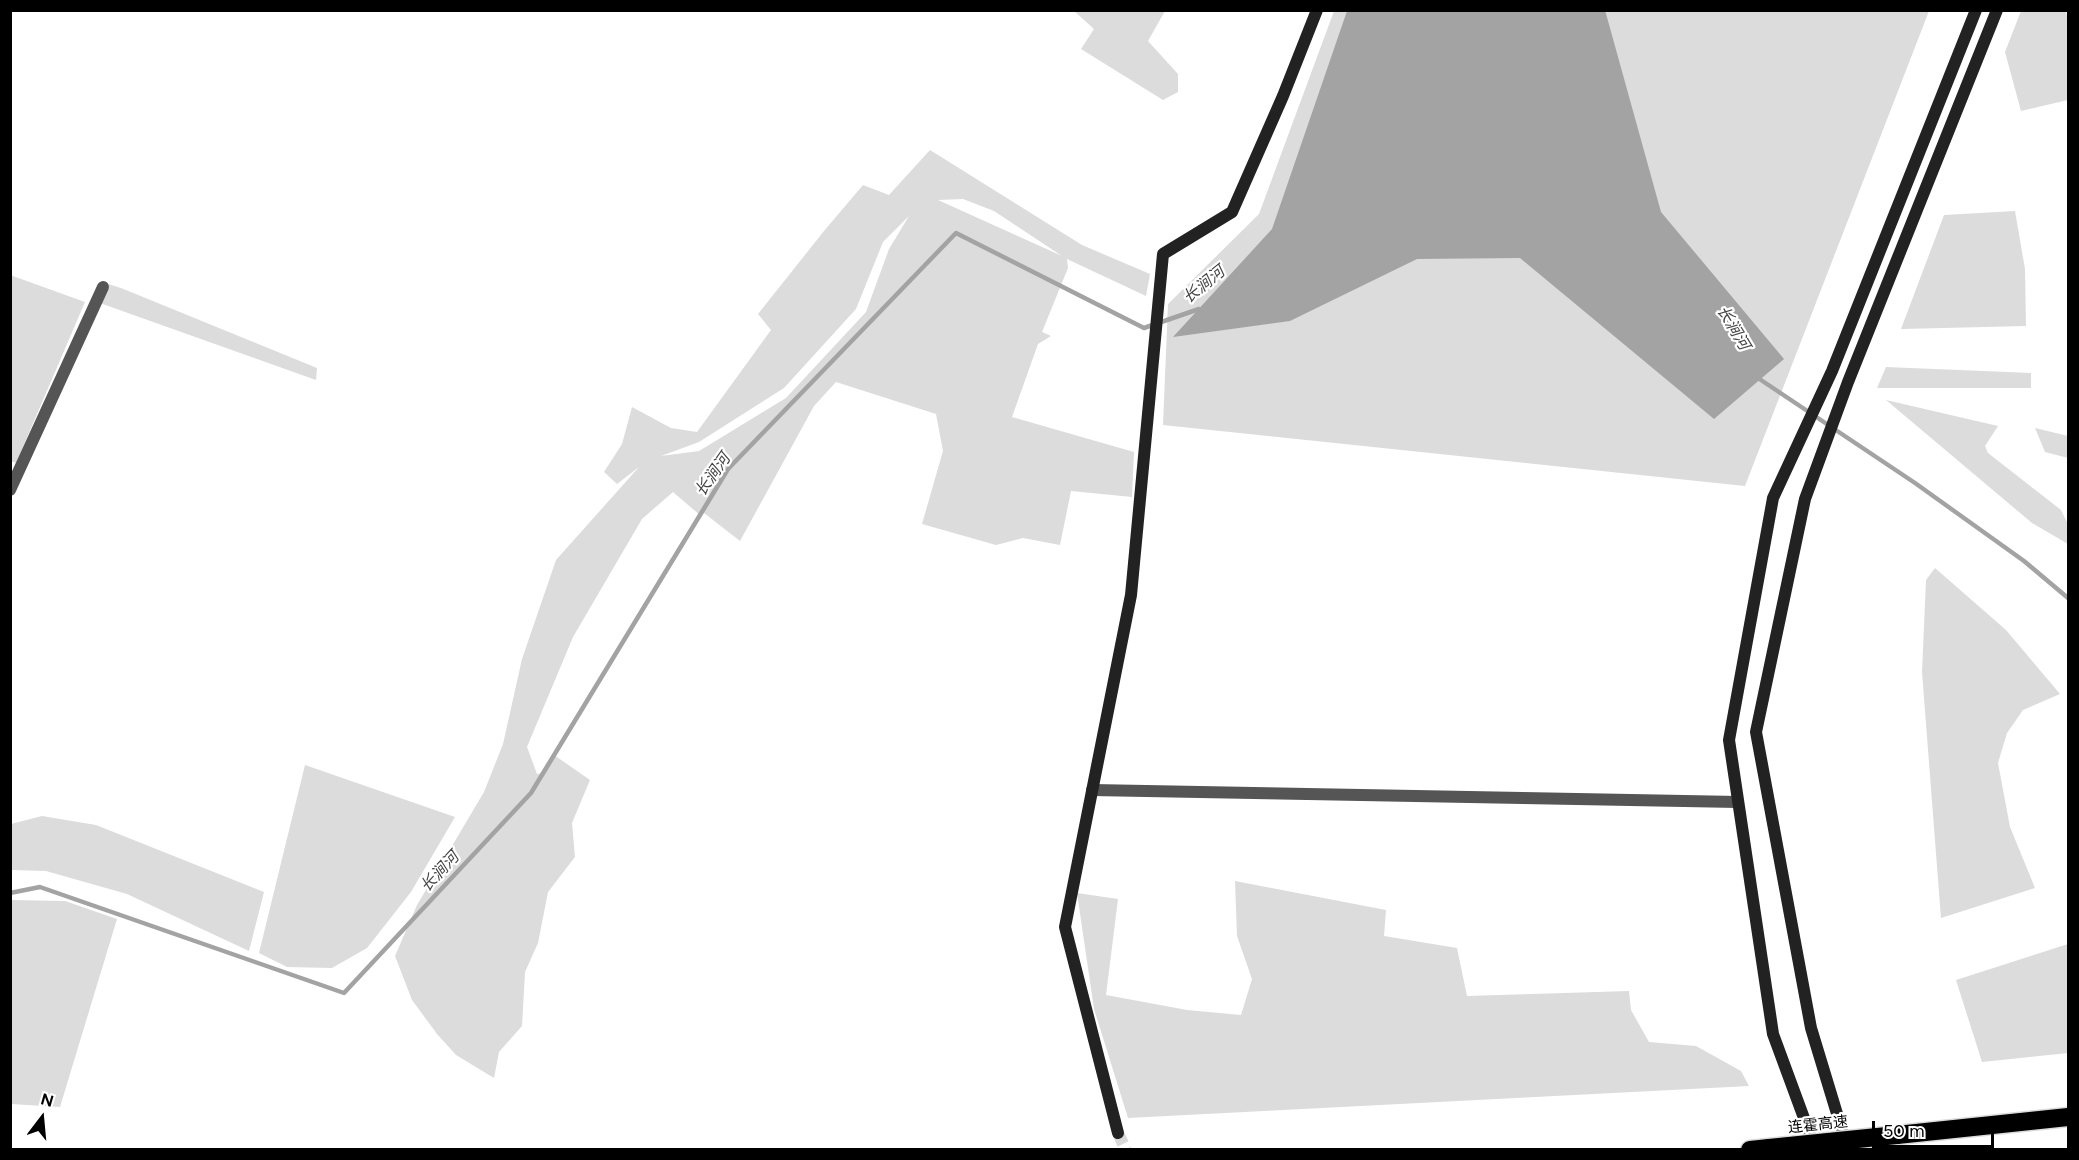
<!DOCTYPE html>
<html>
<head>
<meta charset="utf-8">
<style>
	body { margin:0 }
	#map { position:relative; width:2079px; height:1160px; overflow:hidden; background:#fff; font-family:Figtree,sans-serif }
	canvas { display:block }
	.frame { position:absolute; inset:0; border:12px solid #000; pointer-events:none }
	.north { position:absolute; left:12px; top:1088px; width:60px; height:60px; -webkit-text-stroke:4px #fff; paint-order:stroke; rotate:16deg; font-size:16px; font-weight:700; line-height:24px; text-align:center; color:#000 }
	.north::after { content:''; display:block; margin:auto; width:21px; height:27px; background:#000; clip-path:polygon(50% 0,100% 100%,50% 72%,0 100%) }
	.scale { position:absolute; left:1872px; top:1121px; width:122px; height:27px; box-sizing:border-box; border:3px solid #000; border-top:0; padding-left:8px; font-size:18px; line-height:21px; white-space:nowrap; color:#000; -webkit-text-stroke:4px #fff; paint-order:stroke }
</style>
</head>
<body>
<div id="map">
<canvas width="2079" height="1160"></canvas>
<div class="frame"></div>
<div class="north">N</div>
<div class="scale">50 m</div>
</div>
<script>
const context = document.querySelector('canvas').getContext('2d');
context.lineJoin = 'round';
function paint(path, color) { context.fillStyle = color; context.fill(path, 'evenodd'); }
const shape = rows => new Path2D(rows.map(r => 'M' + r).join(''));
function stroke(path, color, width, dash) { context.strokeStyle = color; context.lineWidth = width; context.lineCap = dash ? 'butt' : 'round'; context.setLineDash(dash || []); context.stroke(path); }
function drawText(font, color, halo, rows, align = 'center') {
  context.font = font + ' Figtree,"Noto Sans SC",sans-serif'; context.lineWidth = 4.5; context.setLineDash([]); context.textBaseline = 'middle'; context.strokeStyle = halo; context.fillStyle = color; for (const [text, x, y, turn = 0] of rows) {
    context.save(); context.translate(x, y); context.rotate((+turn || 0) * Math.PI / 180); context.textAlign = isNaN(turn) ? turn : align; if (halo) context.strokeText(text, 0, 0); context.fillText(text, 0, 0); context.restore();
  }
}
paint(shape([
	[1074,11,1165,11,1148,41,1178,74,1178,92,1163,100,1081,49,1094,29],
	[1334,11,1929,11,1745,486,1163,425,1168,304,1259,214],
	[2021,11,2066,11,2068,21,2068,100,2021,111,2005,52],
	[930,150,1082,245,1150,274,1146,296,1067,259,1068,268,1042,332,1051,336,1038,344,1012,417,1134,452,1132,497,1071,491,1060,545,1023,538,996,545,922,524,943,451,936,414,836,382,814,406,740,541,704,513,701,516,673,492,642,519,573,637,527,747,537,774,544,773,554,755,590,780,572,823,575,857,548,892,538,943,525,972,522,1026,499,1052,494,1078,456,1055,437,1034,412,1000,395,956,417,905,484,792,503,744,522,659,556,560,639,467,617,484,604,472,622,444,632,407,671,428,697,432,771,330,758,314,824,231,863,185,889,195],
	[963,199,994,211,1062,256,938,200],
	[909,216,889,249,866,312,786,398,699,451,661,456,699,442,784,388,856,309,883,242],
	[2015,211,2025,269,2026,326,1901,329,1944,215],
	[10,275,85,302,16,463,10,461],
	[105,283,121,288,317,368,316,380,97,302],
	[1886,367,2031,373,2031,388,1877,388],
	[1886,400,1998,426,1985,446,1988,453,2061,510,2068,524,2068,544,2032,523],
	[2035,428,2068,436,2068,458,2045,452],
	[1935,568,2006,630,2060,694,2023,710,2007,733,1998,763,2010,827,2035,888,1941,918,1922,672,1926,580],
	[305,765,455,817,411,892,367,948,332,968,287,967,259,953],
	[42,816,96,825,264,892,249,951,127,894,46,871,11,870,11,824],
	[1235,881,1386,910,1384,936,1457,948,1467,996,1629,991,1631,1010,1649,1042,1696,1046,1741,1071,1749,1086,1128,1118,1094,1009,1077,893,1118,899,1106,995,1187,1010,1241,1015,1252,979,1237,936],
	[10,900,65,901,117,919,60,1107,11,1104],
	[2068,944,2068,1053,1982,1062,1956,980]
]), '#dcdcdc');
paint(shape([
	[1605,10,1661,212,1784,359,1714,419,1520,258,1417,259,1290,321,1173,337,1272,229,1347,11]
]), '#a3a3a3');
stroke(shape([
	[1755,376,1915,483,2024,561,2068,598],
	[10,893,40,887,344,993,531,793,728,469,956,233,1144,328,1199,309]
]), '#a3a3a3', 4.5);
stroke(shape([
	[1118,1133,1126,1150]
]), '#d9d9d9', 12, [12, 6]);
const highway = shape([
	[1897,1135,2068,1117],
	[1750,1150,1769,1148]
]);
stroke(highway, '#dbdbdb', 21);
stroke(shape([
	[10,490,103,287],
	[1092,790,1738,802]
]), '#555', 12);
stroke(shape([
	[1118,1133,1065,927,1131,595,1163,254,1232,212,1283,96,1317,10],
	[1815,1148,1773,1034,1729,740,1773,498,1832,371,1976,10],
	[1848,1150,1811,1028,1756,732,1805,499,1848,382,1997,10]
]), '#222', 12);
stroke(highway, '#000', 18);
const highwayBridge = shape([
	[1769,1148,1897,1135]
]);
stroke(highwayBridge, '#dbdbdb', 21, []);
stroke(highwayBridge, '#000', 18);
drawText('15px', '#000', '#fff', [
	["连霍高速",1818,1125,-6]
]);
drawText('italic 16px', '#444', '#fff', [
	["长涧河",1204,285,-39],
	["长涧河",1733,328,59],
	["长涧河",713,475,-55],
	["长涧河",440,872,-47]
]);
</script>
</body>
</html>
